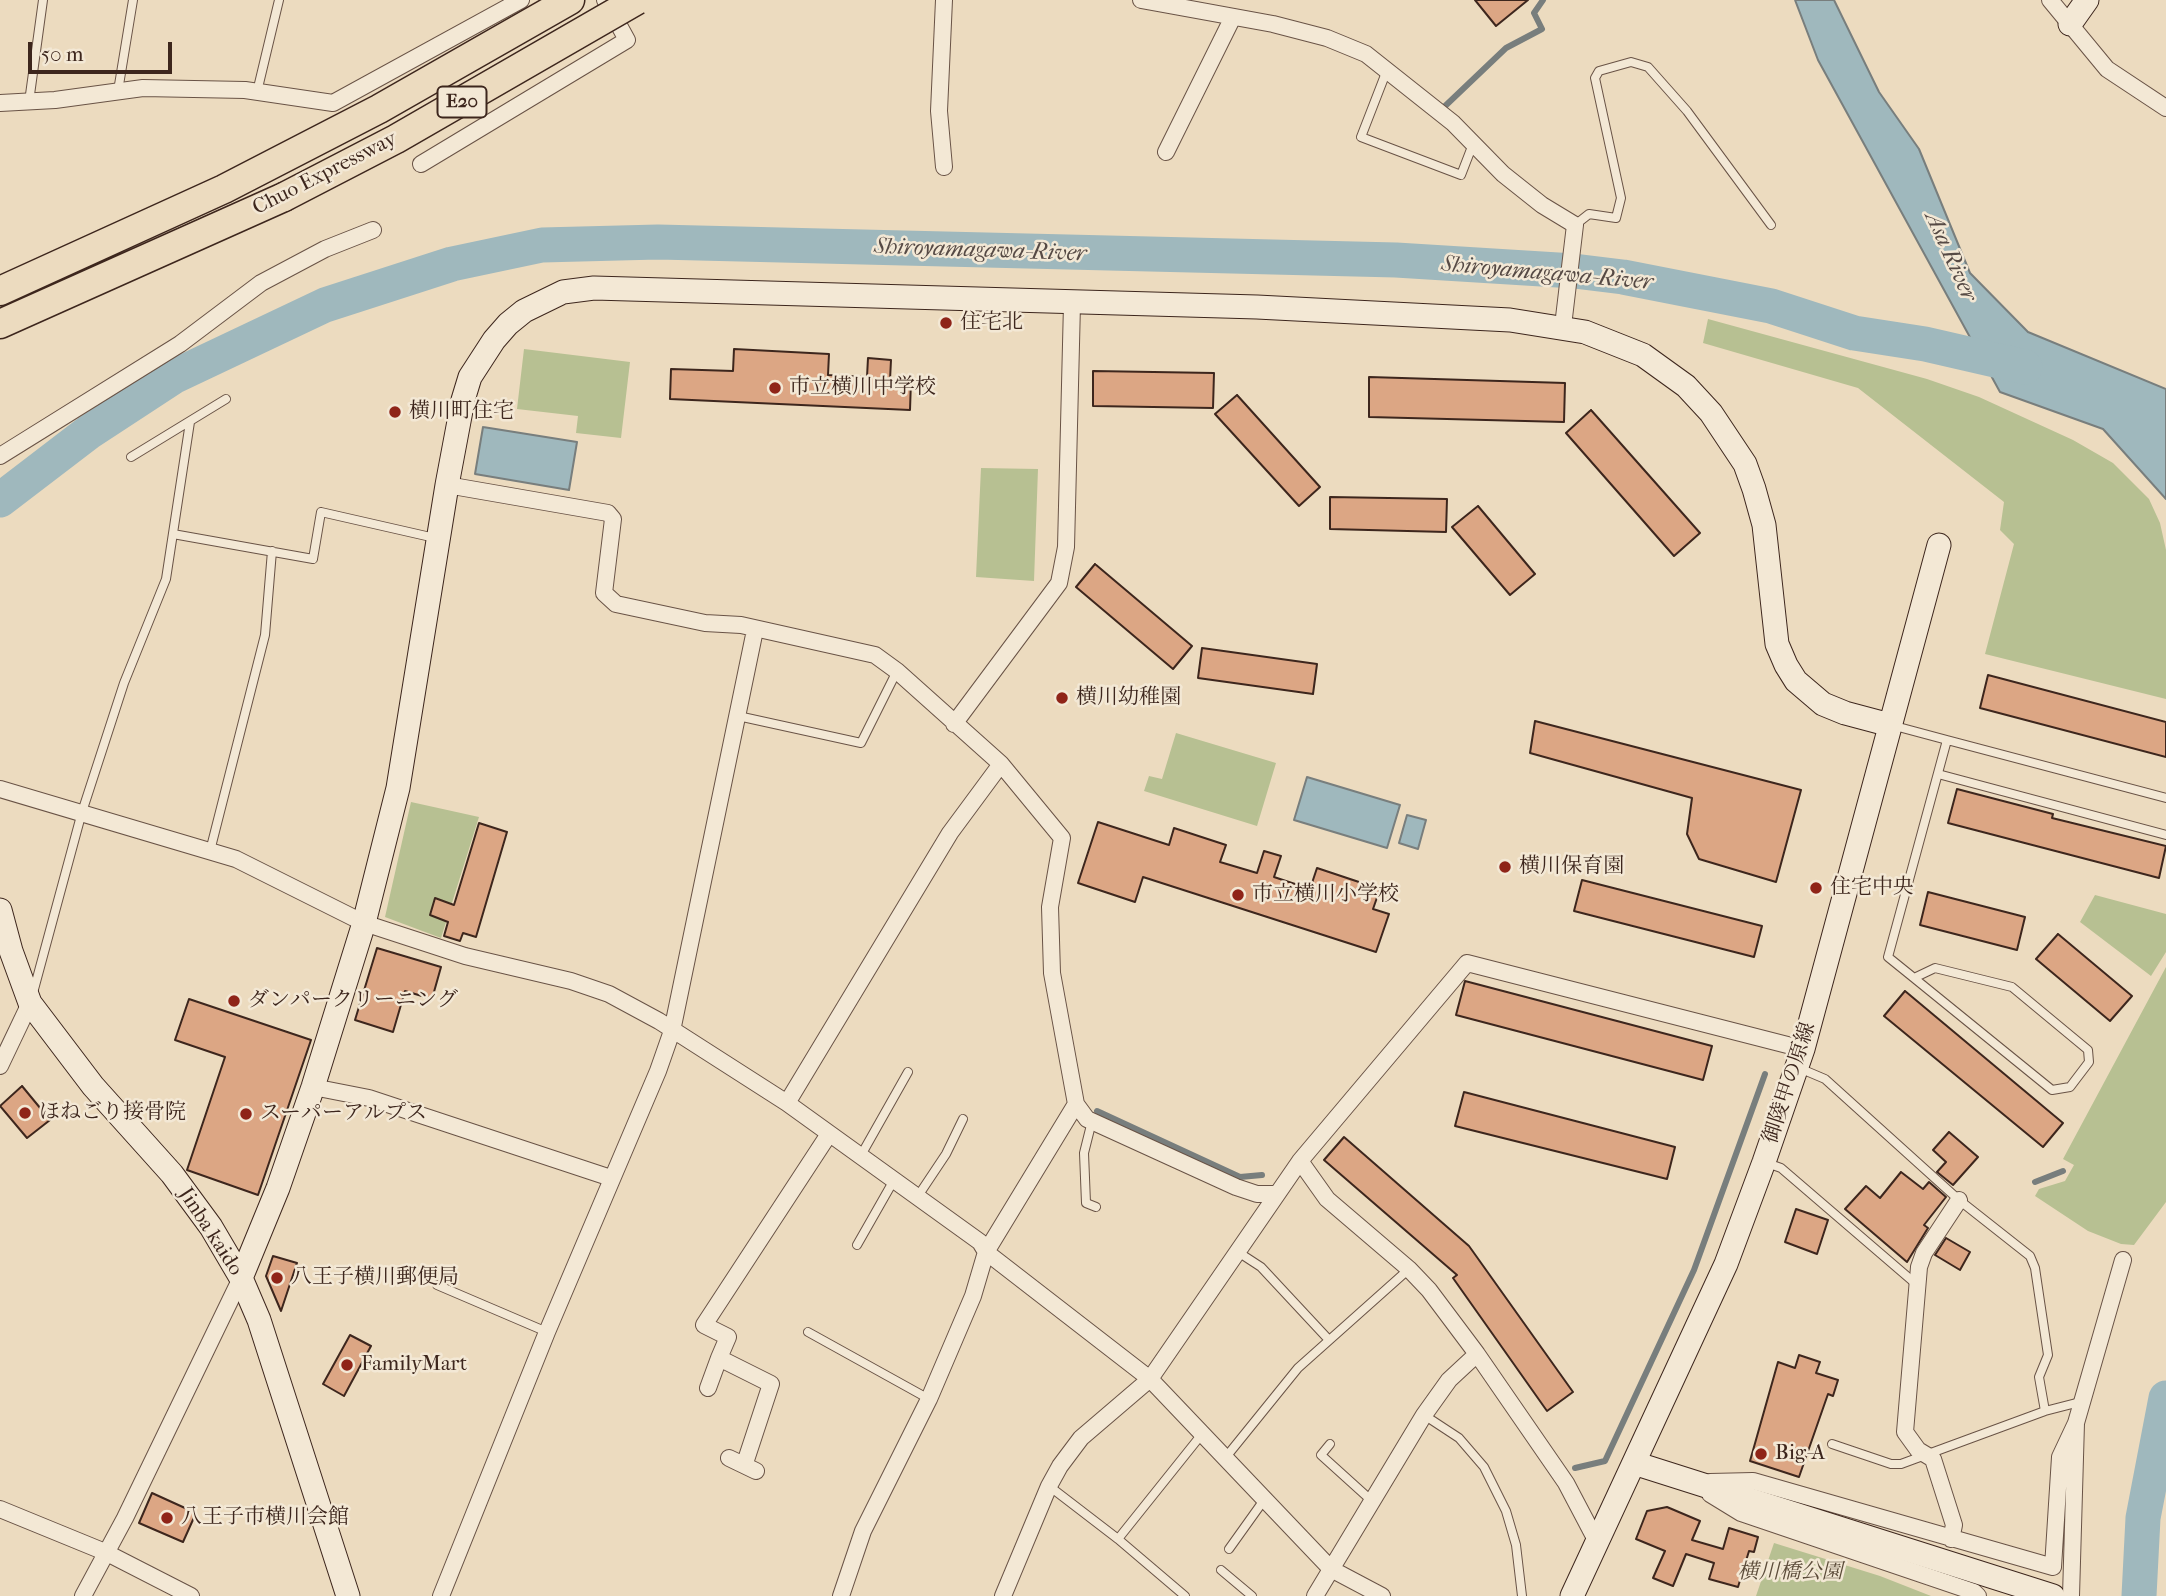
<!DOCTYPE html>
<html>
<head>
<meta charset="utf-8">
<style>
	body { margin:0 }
	#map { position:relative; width:2166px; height:1596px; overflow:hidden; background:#ecdbbf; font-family:"IM FELL French Canon",serif }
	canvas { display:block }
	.scale { position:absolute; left:28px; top:42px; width:144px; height:32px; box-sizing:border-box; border:4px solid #3d261d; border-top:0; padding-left:9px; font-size:21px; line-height:24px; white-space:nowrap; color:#3d261d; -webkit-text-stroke:5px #f3e8d5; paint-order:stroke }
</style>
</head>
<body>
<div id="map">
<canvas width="2166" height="1596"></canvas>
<div class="scale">50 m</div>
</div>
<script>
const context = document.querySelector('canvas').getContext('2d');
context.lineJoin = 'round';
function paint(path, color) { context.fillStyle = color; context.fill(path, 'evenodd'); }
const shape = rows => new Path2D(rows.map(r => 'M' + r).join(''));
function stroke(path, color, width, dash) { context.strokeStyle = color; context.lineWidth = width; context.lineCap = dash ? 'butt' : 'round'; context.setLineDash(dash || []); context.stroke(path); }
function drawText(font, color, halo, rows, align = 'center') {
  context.font = font + ' "IM FELL French Canon","Noto Serif JP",serif'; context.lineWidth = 5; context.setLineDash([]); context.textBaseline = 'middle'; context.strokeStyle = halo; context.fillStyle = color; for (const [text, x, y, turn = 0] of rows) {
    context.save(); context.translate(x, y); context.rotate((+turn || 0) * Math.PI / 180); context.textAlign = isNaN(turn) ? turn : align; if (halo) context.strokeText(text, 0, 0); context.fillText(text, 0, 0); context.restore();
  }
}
paint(shape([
	[1708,319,1927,379,1979,397,2073,440,2113,463,2149,499,2160,523,2166,550,2166,699,1985,654,2014,544,2000,530,2004,502,1858,388,1703,343],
	[524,349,630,362,621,438,576,433,578,416,517,409],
	[981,468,1038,469,1034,581,976,577],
	[1176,733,1276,763,1257,826,1144,791,1149,776,1162,779],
	[411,802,479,817,441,938,385,917],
	[2095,895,2166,914,2166,952,2151,976,2080,922],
	[2166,967,2166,1202,2134,1245,2121,1244,2088,1231,2035,1196,2039,1189,2065,1181,2074,1165,2063,1159],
	[1774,1543,1880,1576,1931,1596,1756,1596]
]), '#b7c092');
const water = shape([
	[1795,0,1834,0,1879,92,1919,149,1970,273,2028,332,2166,389,2166,499,2103,429,2000,392,1818,60,1795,0],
	[483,427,577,442,569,490,475,474,483,427],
	[1307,777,1400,805,1387,848,1294,820,1307,777],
	[1407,815,1426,820,1418,849,1399,843,1407,815]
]);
paint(water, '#9fb8bd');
stroke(water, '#787e7d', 2);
stroke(shape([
	[1443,108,1506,48,1542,29,1534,13,1543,0],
	[1097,1111,1240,1177,1262,1175],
	[2035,1182,2063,1171],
	[1575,1468,1605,1461,1694,1270,1765,1074]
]), '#787e7d', 6);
stroke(shape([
	[0,500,89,432,173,377,325,305,452,264,542,245,658,242,1396,260,1574,271,1623,277,1771,306,1854,333,1925,344,2025,367],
	[2139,1596,2143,1518,2166,1398]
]), '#9fb8bd', 35);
const building = shape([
	[1475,0,1528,0,1496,26,1475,0],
	[734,349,829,354,828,375,867,377,868,358,891,360,890,380,911,380,910,410,670,399,671,369,733,371,734,349],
	[1093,371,1214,373,1213,408,1093,406,1093,371],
	[1369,377,1565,383,1564,422,1369,417,1369,377],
	[1237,395,1320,487,1299,506,1215,414,1237,395],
	[1591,410,1700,533,1674,556,1566,433,1591,410],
	[1330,497,1447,499,1446,532,1330,529,1330,497],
	[1478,506,1535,574,1510,595,1452,527,1478,506],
	[1095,564,1192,646,1173,669,1076,587,1095,564],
	[1202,648,1317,664,1313,694,1198,678,1202,648],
	[1988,675,2166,722,2166,757,1980,708,1988,675],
	[1535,721,1801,790,1776,882,1699,859,1687,834,1692,798,1530,753,1535,721],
	[1957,789,2053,814,2052,818,2166,846,2159,878,1948,823,1957,789],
	[1098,822,1169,845,1174,828,1226,845,1220,862,1257,873,1264,851,1281,856,1274,877,1310,889,1317,868,1380,889,1373,909,1389,914,1376,952,1143,877,1135,902,1078,883,1098,822],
	[479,823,507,832,476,937,463,933,460,941,444,936,448,922,430,915,435,898,454,905,479,823],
	[1582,880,1762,926,1754,957,1574,911,1582,880],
	[1928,892,2025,917,2017,950,1920,925,1928,892],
	[2058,934,2132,996,2110,1021,2036,959,2058,934],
	[377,948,441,967,432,999,405,991,393,1032,355,1020,377,948],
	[1465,981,1712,1046,1703,1080,1456,1015,1465,981],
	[1905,991,2063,1123,2043,1147,1884,1016,1905,991],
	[189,999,311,1040,258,1195,187,1170,225,1057,175,1040,189,999],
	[22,1086,50,1120,27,1138,0,1106,22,1086],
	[1464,1092,1675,1147,1667,1179,1455,1126,1464,1092],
	[1949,1132,1978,1157,1953,1185,1937,1172,1946,1162,1933,1150,1949,1132],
	[1344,1137,1469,1246,1573,1392,1547,1411,1453,1278,1457,1275,1324,1160,1344,1137],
	[1901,1172,1923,1189,1929,1182,1946,1197,1924,1225,1928,1228,1907,1262,1845,1209,1866,1186,1880,1198,1901,1172],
	[1796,1209,1828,1220,1817,1254,1785,1242,1796,1209],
	[1946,1238,1970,1252,1960,1270,1935,1255,1946,1238],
	[273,1256,297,1263,281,1311,266,1276,273,1256],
	[350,1335,371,1346,344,1396,323,1384,350,1335],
	[1799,1355,1820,1362,1816,1373,1838,1380,1833,1396,1828,1394,1799,1477,1750,1461,1778,1362,1795,1368,1799,1355],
	[152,1493,196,1513,183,1542,139,1523,152,1493],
	[1667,1507,1700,1521,1692,1540,1723,1549,1729,1528,1758,1537,1754,1552,1749,1551,1738,1587,1709,1579,1714,1563,1686,1554,1673,1586,1653,1578,1665,1551,1636,1539,1647,1511,1667,1507]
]);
paint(building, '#dca684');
stroke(building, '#3d261d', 2);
const lane = shape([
	[1387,70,1361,137,1461,175,1473,144],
	[118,91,133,0],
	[257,92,279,0],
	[29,102,43,0],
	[1575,225,1589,214,1616,218,1621,198,1595,78,1599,71,1631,62,1648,67,1687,111,1771,225],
	[131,457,226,399],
	[173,534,313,559,321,512,435,538],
	[738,716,861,743,897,671],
	[1891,725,1947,740,1888,957,1914,978,1935,968,2012,987,2088,1050,2089,1062,2070,1087,2052,1090,1914,978],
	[1947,740,2166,798],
	[1938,774,2166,835],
	[210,851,265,635,272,551],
	[33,993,82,812,124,683,166,579,190,422],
	[1799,1068,1825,1079,1959,1200,2030,1256,2035,1268,2048,1355,2039,1377,2045,1411,2080,1402],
	[1092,1121,1084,1153,1086,1203,1096,1207],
	[860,1157,908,1072],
	[1767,1163,1781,1168,1916,1284],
	[918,1196,946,1154,963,1119],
	[857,1245,894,1180],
	[1238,1252,1261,1267,1329,1340],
	[437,1285,547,1332],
	[808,1332,929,1399],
	[1424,1415,1459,1438,1484,1467,1506,1511,1516,1545,1522,1596],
	[1330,1444,1321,1455,1373,1502],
	[1832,1444,1891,1464,1901,1464,2045,1411],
	[1226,1457,1298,1368,1409,1269],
	[1049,1486,1118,1539,1202,1434],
	[1118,1539,1185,1596],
	[1229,1549,1264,1500],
	[1221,1570,1252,1596]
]);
const street = shape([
	[944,0,939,111,944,167],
	[1141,0,1273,24,1327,38,1366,54,1453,123,1503,174,1542,205,1575,225,1563,326],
	[2050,0,2107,69,2166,108],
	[0,103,55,100,143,88,245,90,333,103,521,0],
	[1166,152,1233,17],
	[421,164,627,40,605,0],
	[0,456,180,344,261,283,325,249,373,230],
	[447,485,608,513,613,519,604,593,616,604,705,623,741,625,875,655,897,671,1001,764,1062,838,1050,907,1052,973,1076,1104,1087,1119,1236,1187,1257,1194,1276,1194],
	[954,724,1059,583,1066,547,1072,304],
	[0,789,236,859,364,923,465,956,571,981,609,994,659,1021,787,1103,980,1242,986,1252,1150,1379,1331,1569,1382,1596],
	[0,1066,30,1003],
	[313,1087,369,1098,611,1178],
	[787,1103,950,833,1001,764],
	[1300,1161,1327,1199,1409,1269,1429,1290,1477,1354,1566,1483,1597,1542],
	[708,1388,719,1358],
	[729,1458,756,1471],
	[745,1463,771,1384,719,1358,728,1337,704,1325,829,1134],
	[1710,1482,1753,1481,2053,1567,2060,1457,2076,1423],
	[1710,1494,1741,1513,1974,1592,1978,1596],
	[0,1509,105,1552,191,1596],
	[1951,1539,1954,1525,1933,1459,1918,1450,1905,1432,1919,1267,1924,1253,1959,1200],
	[83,1596,125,1518,241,1278],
	[441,1596,547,1332,658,1071,672,1031,755,630],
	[841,1596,863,1531,929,1399,973,1296,986,1252,1076,1104],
	[1003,1596,1049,1486,1060,1466,1081,1438,1150,1379,1300,1161,1467,963,1803,1049],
	[1315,1596,1424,1415,1449,1380,1477,1354],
	[2071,1596,2076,1423,2123,1260]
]);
const secondary = shape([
	[2070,24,2087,0],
	[0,910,11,951,30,1003,93,1086,172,1174,211,1227,241,1278,259,1320,348,1596],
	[241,1278,278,1188,313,1087,364,923,398,788,447,485,463,400,470,377,494,340,508,324,524,311,563,292,594,288,1257,307,1510,320,1585,332,1643,355,1686,386,1711,413,1745,464,1754,489,1764,525,1777,644,1786,665,1796,681,1823,704,1845,713,1890,725],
	[1634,1463,2053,1596],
	[1572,1596,1726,1264,1764,1162,1803,1049,1939,545]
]);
const highway = shape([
	[0,291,224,189,379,109,570,0],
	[0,324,284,197]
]);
stroke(lane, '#695346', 10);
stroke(street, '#695346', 18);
stroke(secondary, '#3d261d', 25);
stroke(highway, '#3d261d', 31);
stroke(lane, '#f3e8d5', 8);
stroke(street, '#f3e8d5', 16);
stroke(secondary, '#f3e8d5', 23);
stroke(highway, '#ecdbbf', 28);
const highwayBridge = shape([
	[284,197,396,139,637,0]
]);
stroke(highwayBridge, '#3d261d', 31, []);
stroke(highwayBridge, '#ecdbbf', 28);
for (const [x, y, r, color] of [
	[946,323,7,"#8f2418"],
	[775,388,7,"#8f2418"],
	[395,412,7,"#8f2418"],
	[1062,698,7,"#8f2418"],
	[1505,867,7,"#8f2418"],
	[1816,888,7,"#8f2418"],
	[1238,895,7,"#8f2418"],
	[234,1001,7,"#8f2418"],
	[25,1113,7,"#8f2418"],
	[246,1114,7,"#8f2418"],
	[277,1278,7,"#8f2418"],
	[347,1365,7,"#8f2418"],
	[1761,1454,7,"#8f2418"],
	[167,1518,7,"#8f2418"]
]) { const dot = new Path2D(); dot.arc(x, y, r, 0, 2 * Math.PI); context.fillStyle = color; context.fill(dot); stroke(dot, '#f3e8d5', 2.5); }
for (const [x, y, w] of [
	[462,102,49]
]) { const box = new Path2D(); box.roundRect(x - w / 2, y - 15.5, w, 31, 5); context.fillStyle = '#f3e8d5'; context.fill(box); stroke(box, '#3d261d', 2); }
drawText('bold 19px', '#3d261d', null, [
	["E20",462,102]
]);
drawText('21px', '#3d261d', '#f3e8d5', [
	["Chuo Expressway",325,174,-27],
	["御陵甲の原線",1790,1083,-72],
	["Jinba kaido",210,1232,57]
]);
drawText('21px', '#3d261d', '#f3e8d5', [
	["住宅北",960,323],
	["市立横川中学校",789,388],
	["横川町住宅",409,412],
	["横川幼稚園",1076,698],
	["横川保育園",1519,867],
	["住宅中央",1830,888],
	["市立横川小学校",1252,895],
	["ダンパークリーニング",248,1001],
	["ほねごり接骨院",39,1113],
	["スーパーアルプス",260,1114],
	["八王子横川郵便局",291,1278],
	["FamilyMart",361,1365],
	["Big-A",1775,1454],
	["八王子市横川会館",181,1518]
], 'left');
drawText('italic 21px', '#5c4c3a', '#f3e8d5', [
	["横川橋公園",1790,1573]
]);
drawText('italic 23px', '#564a45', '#f3e8d5', [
	["Shiroyamagawa-River",980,251,2],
	["Asa River",1950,257,66],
	["Shiroyamagawa-River",1547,274,5]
]);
</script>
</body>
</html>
